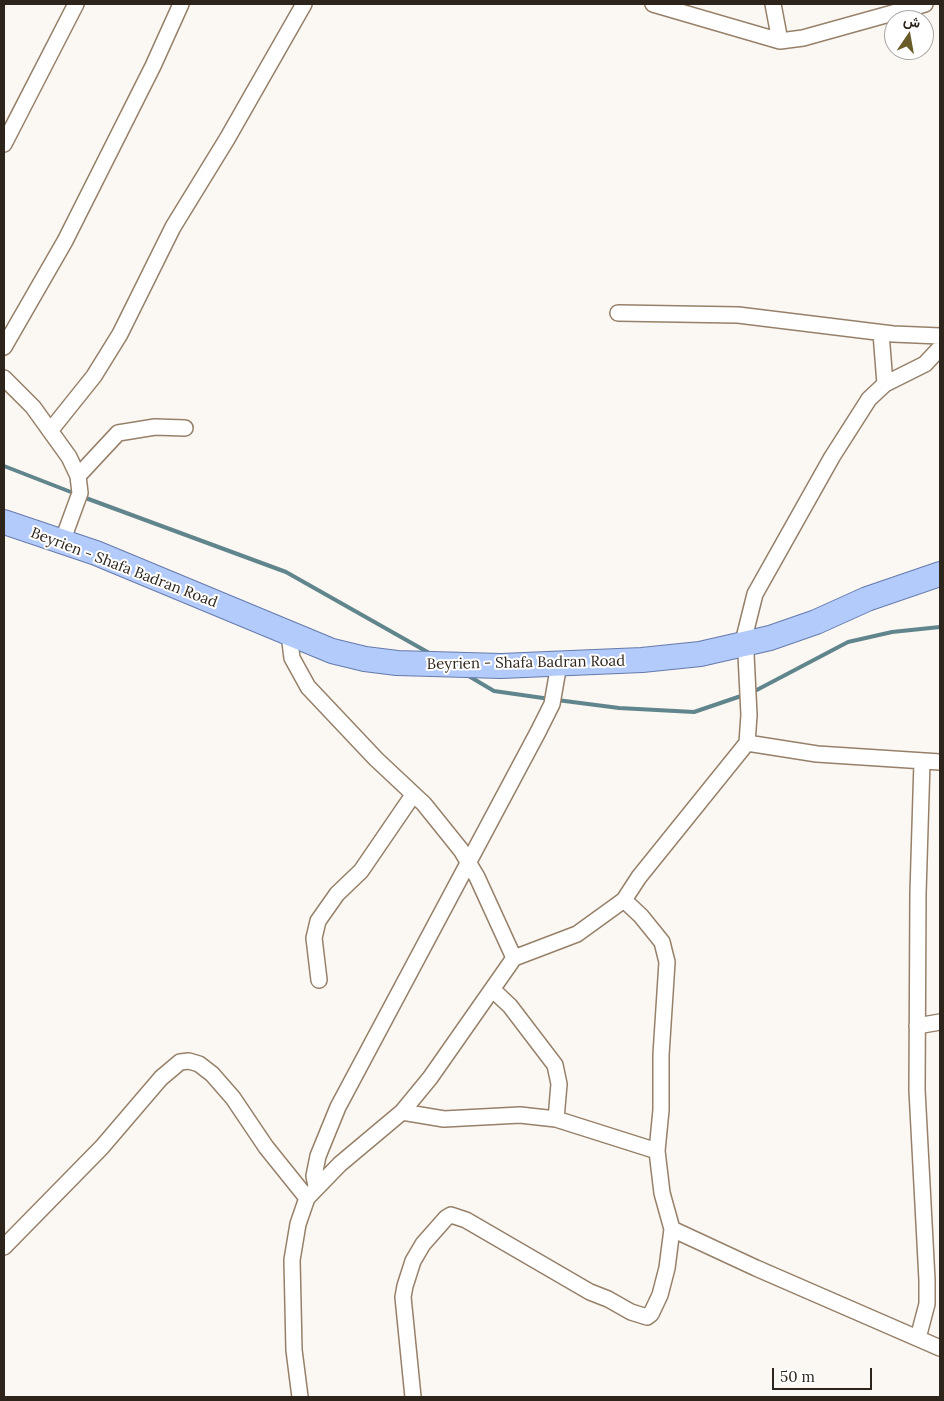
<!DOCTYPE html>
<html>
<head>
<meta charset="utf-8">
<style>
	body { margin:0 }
	#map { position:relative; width:944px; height:1401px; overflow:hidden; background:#fbf7f2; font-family:Lora,Vazirmatn,serif }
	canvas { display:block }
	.frame { position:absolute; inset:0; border:5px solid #2d241b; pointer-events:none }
	.north { position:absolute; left:884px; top:10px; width:50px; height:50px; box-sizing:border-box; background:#fff; border:1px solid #aba7a4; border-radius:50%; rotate:12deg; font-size:14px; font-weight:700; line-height:20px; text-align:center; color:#2d241b }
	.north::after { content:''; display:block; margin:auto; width:18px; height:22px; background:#695c29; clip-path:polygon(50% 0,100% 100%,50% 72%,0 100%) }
	.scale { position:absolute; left:772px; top:1368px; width:100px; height:22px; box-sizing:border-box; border:2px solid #2d241b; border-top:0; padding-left:6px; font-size:15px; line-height:18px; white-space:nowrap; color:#2d241b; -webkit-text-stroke:4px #fff; paint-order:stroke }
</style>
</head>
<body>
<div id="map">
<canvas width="944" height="1401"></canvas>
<div class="frame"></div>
<div class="north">ش</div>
<div class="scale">50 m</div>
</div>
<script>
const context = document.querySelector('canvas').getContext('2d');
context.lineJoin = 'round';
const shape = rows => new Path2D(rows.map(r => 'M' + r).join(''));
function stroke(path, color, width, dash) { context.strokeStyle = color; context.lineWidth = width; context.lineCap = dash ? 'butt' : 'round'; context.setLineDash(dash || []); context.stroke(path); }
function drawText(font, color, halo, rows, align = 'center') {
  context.font = font + ' Lora,serif'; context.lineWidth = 4; context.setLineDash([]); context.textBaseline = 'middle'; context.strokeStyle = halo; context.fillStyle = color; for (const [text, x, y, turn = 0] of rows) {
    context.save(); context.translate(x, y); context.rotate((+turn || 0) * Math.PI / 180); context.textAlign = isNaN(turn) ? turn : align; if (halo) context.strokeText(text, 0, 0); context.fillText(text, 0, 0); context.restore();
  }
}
stroke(shape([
	[4,466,76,494],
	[83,497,286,572,431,654],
	[467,675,494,691,550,699],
	[751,693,848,642,892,632,940,627],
	[557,700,619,708,694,712,744,695]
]), '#61858c', 4);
const street = shape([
	[653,4,780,41,803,38,925,4],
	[773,4,780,41],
	[4,144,76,4],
	[618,313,738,315,893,334,940,336],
	[881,333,885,384],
	[4,347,65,241,153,66,181,4],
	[4,378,33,407,69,457,78,476,80,493,62,542],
	[50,431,94,376,120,334,173,227,227,139,304,4],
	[78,476,118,433,155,427,185,428],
	[289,634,292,658,308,687,376,759,424,804,461,850,477,877,514,958],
	[747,743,817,754,940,762],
	[624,900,641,916,662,942,667,962,661,1055,661,1110,657,1151],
	[319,980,314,938,318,921,337,894,361,871,413,795],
	[493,990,510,1006,555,1065,559,1084,556,1119],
	[917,1026,940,1022],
	[402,1112,444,1119,520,1115,556,1119,657,1151,662,1193,672,1229,667,1268,660,1295,651,1314,647,1317,631,1312,608,1299,590,1292,466,1220,451,1215,446,1218,423,1244,413,1261,405,1286,403,1297,413,1397],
	[316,1186,314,1176,318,1156,338,1107,538,732,552,704,559,664],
	[672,1229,756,1268,940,1348],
	[4,1247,102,1147,161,1078,180,1062,189,1061,199,1064,212,1074,233,1098,266,1147,307,1198],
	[918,1338,927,1304,927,1280,917,1090,918,893,922,762],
	[300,1397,294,1350,292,1260,298,1224,307,1198,340,1164,402,1112,430,1078,514,958,577,934,624,900,639,877,747,743,749,715,745,634,755,594,832,457,869,399,885,384,925,364,940,348]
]);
const primary = shape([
	[4,522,96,553,332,651,365,659,397,663,501,666,642,660,700,654,770,638,816,622,867,599,940,574]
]);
stroke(street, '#968069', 18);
stroke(primary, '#647aab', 26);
stroke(street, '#fff', 15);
stroke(primary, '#b3cbfb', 24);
drawText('15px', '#2d241b', '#fff', [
	["Beyrien - Shafa Badran Road",124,568,21],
	["Beyrien - Shafa Badran Road",526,663,-1]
]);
</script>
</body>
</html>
